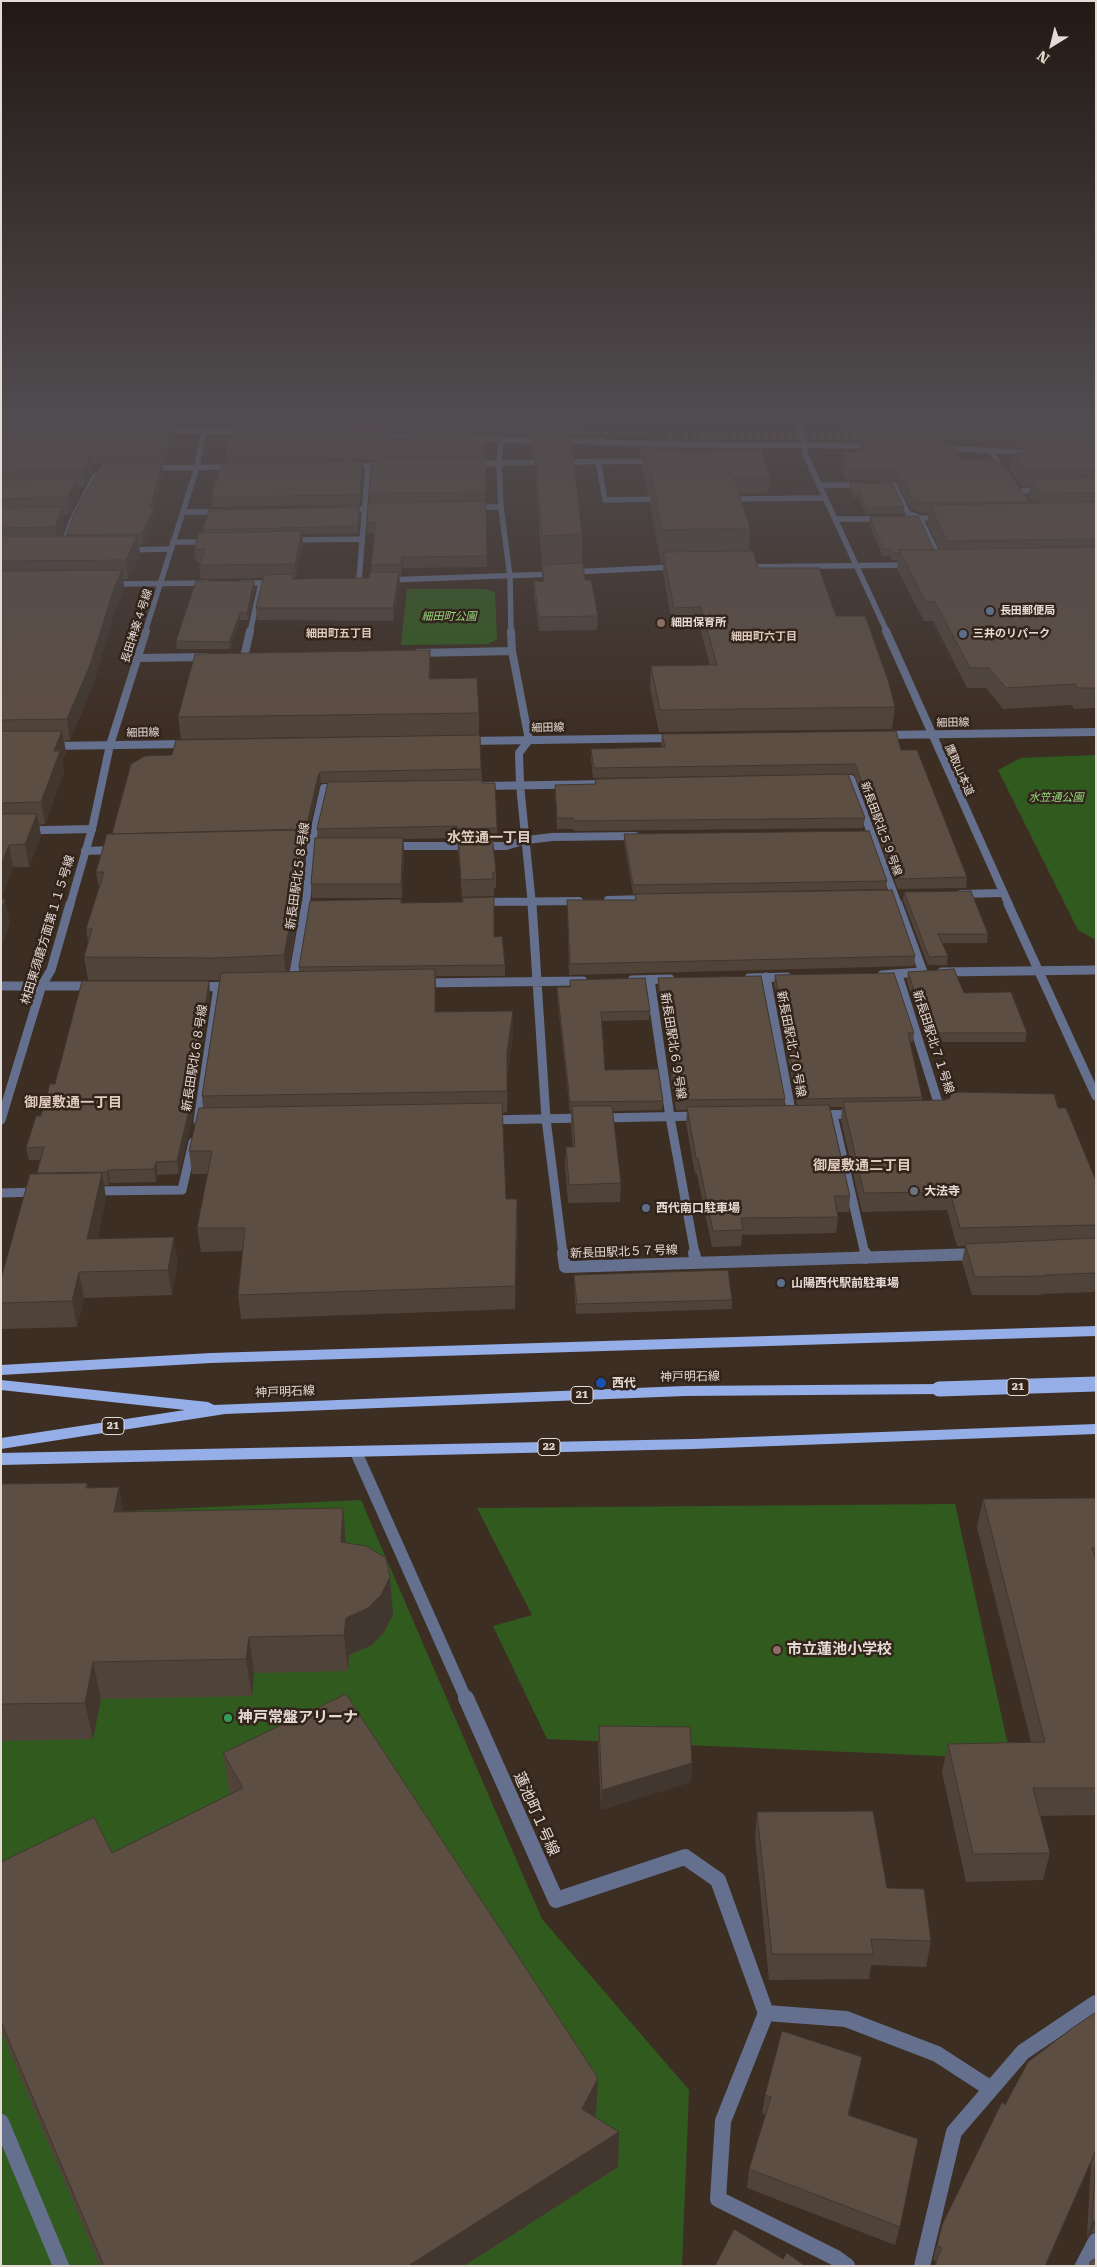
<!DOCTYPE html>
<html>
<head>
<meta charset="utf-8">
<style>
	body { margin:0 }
	#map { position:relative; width:1097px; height:2267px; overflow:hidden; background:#3d2e24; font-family:"Roboto Serif",serif }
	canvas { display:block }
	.frame { position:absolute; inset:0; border:2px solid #e5dbd5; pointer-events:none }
	.north { position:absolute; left:1027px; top:20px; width:50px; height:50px; -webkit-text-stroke:4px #32241b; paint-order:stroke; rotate:216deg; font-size:14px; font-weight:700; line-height:20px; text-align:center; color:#e5dbd5 }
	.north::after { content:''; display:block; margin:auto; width:18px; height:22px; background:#e5dbd5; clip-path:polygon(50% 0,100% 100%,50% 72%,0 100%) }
</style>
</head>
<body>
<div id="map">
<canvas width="1097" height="2267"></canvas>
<div class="frame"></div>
<div class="north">N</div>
</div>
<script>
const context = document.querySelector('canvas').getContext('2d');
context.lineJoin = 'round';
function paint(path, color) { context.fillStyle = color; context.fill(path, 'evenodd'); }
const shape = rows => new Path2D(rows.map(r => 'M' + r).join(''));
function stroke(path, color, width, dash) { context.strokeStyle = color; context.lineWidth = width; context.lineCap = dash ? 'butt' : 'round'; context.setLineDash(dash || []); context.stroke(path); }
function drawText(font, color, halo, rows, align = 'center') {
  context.font = font + ' "Roboto Serif","Noto Sans JP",serif'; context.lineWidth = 5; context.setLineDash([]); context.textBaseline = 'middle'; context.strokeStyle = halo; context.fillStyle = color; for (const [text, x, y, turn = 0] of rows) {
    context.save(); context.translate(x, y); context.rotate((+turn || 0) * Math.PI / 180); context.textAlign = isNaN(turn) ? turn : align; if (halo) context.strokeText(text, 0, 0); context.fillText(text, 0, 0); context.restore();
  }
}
paint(shape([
	[407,589,485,589,495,592,497,639,488,644,401,645],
	[1096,755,1096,940,1078,930,998,770,1021,758],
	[361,1500,542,1919,689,2090,682,2266,1,2266,1,1517],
	[955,1504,1011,1759,547,1739,493,1626,532,1615,477,1508]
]), '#315b1e');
stroke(shape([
	[498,417,501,440],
	[205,426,206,417]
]), '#56483f', 5.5, [5.5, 3]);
stroke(shape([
	[1,2122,61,2266],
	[847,2266,836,2258,718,2199,723,2121,766,2013,846,2019,937,2054,991,2089],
	[1083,2266,1096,2241]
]), '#64708d', 16);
stroke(shape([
	[510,577,511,632]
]), '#64708d', 5.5);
stroke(shape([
	[511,631,512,651]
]), '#64708d', 8);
stroke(shape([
	[798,423,805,446],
	[501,440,499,463,501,507,510,577],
	[991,451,1004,471],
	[598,461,605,500,664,499],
	[562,462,655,461],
	[472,464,548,462],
	[350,466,385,465],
	[150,468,233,467],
	[819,485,863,485],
	[880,485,894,485,908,513,920,518,941,561],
	[1019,491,1042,490],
	[729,499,825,498],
	[475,507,501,507],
	[347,509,380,509],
	[183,512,220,512],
	[906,518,941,518],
	[835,519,884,519],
	[290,540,362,539],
	[173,542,209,542],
	[63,545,72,520,95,476],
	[127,550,171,549],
	[744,567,910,565],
	[572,572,675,567],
	[359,580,368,466],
	[387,580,555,574],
	[242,583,275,583],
	[112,584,208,583],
	[250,632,261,583]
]), '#64708d', 5.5);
stroke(shape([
	[418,653,512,651,529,740,519,753,520,785,532,905],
	[244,657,250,631],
	[138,658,206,657],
	[838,779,851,779,898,905],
	[483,786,609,784],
	[1,831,92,829],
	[391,846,506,846,527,840,552,837,635,836],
	[85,851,116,850],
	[961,894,1002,893],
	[608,900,646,899],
	[481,902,579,901],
	[306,905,311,846,324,788,339,788]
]), '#64708d', 8);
stroke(shape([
	[532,904,546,1119,563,1254],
	[898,904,923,972],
	[942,972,1096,970],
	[882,975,920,972],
	[898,975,941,1112],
	[766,977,792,1116],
	[749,978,787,977],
	[632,980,670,979],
	[650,980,670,1117,695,1254],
	[422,983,583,981],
	[292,984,306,904],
	[1,986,93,986],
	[197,987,233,986],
	[819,1115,854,1114],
	[833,1115,865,1254],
	[601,1118,699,1116],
	[489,1120,584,1118],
	[198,1121,218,987],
	[92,1191,182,1190,193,1142],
	[1,1193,38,1192],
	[972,1254,977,1254]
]), '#64708d', 9);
stroke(shape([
	[563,1253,565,1267,977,1254],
	[694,1253,696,1262],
	[865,1253,866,1258],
	[356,1452,466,1699]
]), '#64708d', 12);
stroke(shape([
	[466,1698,556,1900,685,1857,718,1880,766,2013],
	[922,2266,954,2132,1023,2052,1096,2003]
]), '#64708d', 16);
stroke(shape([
	[160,430,243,432],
	[375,436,430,438],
	[472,439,545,441],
	[560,441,699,445,872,446],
	[805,446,805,454,887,632],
	[942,448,1035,453],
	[145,632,197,467,204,431]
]), '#64708d', 5.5);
stroke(shape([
	[886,631,1009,905],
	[885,735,1096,732],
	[467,741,675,738],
	[52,746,188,744],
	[70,905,92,829,110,745,146,631]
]), '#64708d', 8);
stroke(shape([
	[1008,904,1096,1096],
	[1,1120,42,985,51,970,70,904]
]), '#64708d', 9);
paint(shape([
	[1096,1326,1096,1336,211,1363,1,1375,1,1365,211,1353,1096,1326],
	[1,1380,208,1402,214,1405,685,1386,939,1384,944,1385,946,1389,944,1393,939,1394,685,1396,225,1414,1,1449,1,1438,185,1410,1,1390,1,1380],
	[1096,1424,1096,1434,694,1449,1,1465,1,1453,694,1439,1096,1424]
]), '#95aee8');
stroke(shape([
	[1,417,51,419],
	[762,417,856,423],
	[76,419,710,436,866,437],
	[931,427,1001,429],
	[931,436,1021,436]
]), '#897c74', 2.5, [4, 4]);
stroke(shape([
	[939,1389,1096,1384]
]), '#95aee8', 15);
paint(shape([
	[840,417,940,417,946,427,944,443,961,460,1030,502,1030,503,1034,503,1028,496,1030,486,1022,486,1010,470,1013,453,1023,453,1024,447,1016,447,994,417,1096,417,1096,708,1074,709,1072,705,1003,709,986,688,967,688,933,621,924,621,897,569,898,560,892,560,890,556,882,556,869,523,870,517,934,550,940,550,927,523,929,513,921,513,911,509,896,481,846,480,842,472,845,452,861,452,860,451,861,441,854,441],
	[1,418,90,422,174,438,166,463,162,463,163,473,154,508,155,518,143,545,139,545,140,554,128,579,123,579,124,589,116,607,93,685,70,740,64,741,66,752,62,761,64,772,45,824,39,825,41,836,29,867,13,867,1,899,10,922,1,948],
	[91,464,102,464,66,536,61,536,65,525,64,515,69,515,79,497,78,487,85,487,92,473],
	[532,419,570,427,570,436,582,534,582,563,585,580,598,616,597,630,539,631,534,595,534,581,543,581,542,570,534,458,533,458,532,449],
	[386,437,485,437,487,567,403,568,401,575,399,575,400,584,393,621,257,620,256,608,263,578,201,579,199,565,200,562,196,562,194,549,203,533,203,530,359,507,360,514,358,533,302,534,303,545,296,577,294,578,294,579,369,578,371,572,371,565,375,533,367,533,367,522,370,503,369,494,372,460,226,462,225,451],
	[640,448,680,448,680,451,770,478,769,493,739,494,750,528,749,551,758,568,836,616,895,707,892,729,659,732,650,688,651,666,710,665,700,628,673,628,663,572,663,563,661,563,650,504,650,495,648,495,642,466,643,457,640,457],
	[363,470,360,505,212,507,211,497],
	[850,483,904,507,903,514,866,514,859,498,853,498,849,490],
	[255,588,248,620,240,620,230,649,177,649,176,641],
	[431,671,430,678,479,713,479,735,181,739,178,717],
	[662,734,901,750,967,877,966,888,898,889,854,774,593,778,591,759,591,749,662,747,661,744],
	[480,735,482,783,497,828,498,840,492,840,496,872,496,888,494,888,494,896,462,897,457,838,403,839,404,852,402,898,312,898,311,884,318,838,317,829,328,783,321,783,319,787,306,840,304,841,305,852,301,900,288,972,299,972,299,967,401,903,494,937,505,965,505,976,435,976,435,1012,513,1011,513,1032,508,1073,507,1112,502,1113,506,1199,518,1222,515,1309,241,1319,238,1295,243,1251,201,1252,197,1228,208,1174,192,1174,189,1151,203,1108,202,1096,220,980,88,980,84,957,88,942,86,929,99,888,96,872,112,834,172,755],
	[595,779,865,818,863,828,574,831,573,829,557,829,555,785,595,784],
	[624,834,887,881,886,889,633,894,624,842],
	[904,892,988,934,987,943,942,943,948,956,947,965,928,965,903,900],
	[635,894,915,956,914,966,569,975,567,900,635,900],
	[908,972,964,993,1027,1033,1025,1042,926,1042,907,981],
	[775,975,914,1033,913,1042,910,1042,922,1097,922,1101,1058,1108,1096,1181,1096,1287,1094,1292,1041,1294,1041,1295,972,1295,962,1262,965,1246,957,1246,947,1210,862,1212,841,1120,842,1107,830,1107,850,1196,849,1212,837,1212,838,1217,836,1233,742,1235,741,1246,712,1247,697,1174,695,1174,686,1123,687,1110,676,1110,671,1078,671,1069,677,1069,670,1020,663,1020,658,987,658,978,785,1099,784,1105,797,1105,774,984],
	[209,981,210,994,191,1123,179,1174,158,1175,156,1182,110,1183,109,1185,104,1185,106,1198,97,1239,178,1262,172,1295,84,1298,77,1327,1,1329,1,1279,37,1174,40,1160,29,1160,26,1148,55,1084],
	[557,987,650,1011,649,1020,602,1021,605,1070,663,1101,662,1110,612,1111,621,1183,620,1202,568,1203,565,1166,566,1147,573,1147,571,1125,571,1111,570,1111,557,996],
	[574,1275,732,1300,732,1309,576,1314,574,1284],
	[87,1483,88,1488,124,1512,343,1508,346,1543,393,1614,384,1632,372,1645,349,1655,348,1671,254,1673,252,1696,101,1699,93,1739,1,1741,1,1484],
	[1096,1498,1096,1815,1040,1816,1050,1853,1043,1880,966,1882,942,1772,948,1744,1031,1742,977,1527,983,1499],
	[599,1726,692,1763,691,1782,601,1810,598,1746],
	[223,1753,598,2078,596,2113,595,2117,619,2132,618,2167,464,2266,100,2266,1,2031,1,1862,112,1853,231,1794,229,1790],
	[757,1812,887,1888,931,1941,926,1967,871,1965,869,1979,769,1980,755,1838],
	[1096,2012,1096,2232,1091,2233,1087,2237,1091,2163,935,2266,936,2261,933,2260,942,2225,1005,2105],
	[862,2057,849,2116,900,2227,895,2245,747,2188,749,2169,766,2115,762,2114,765,2095]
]), '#50433a');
paint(shape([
	[172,421,174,438,166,463,164,446],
	[90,456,92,473,85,487,82,470],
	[362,461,363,470,360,505,360,495],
	[162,463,163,473,153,508,155,518,143,545,142,534],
	[77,479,79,497,69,515,67,497],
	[63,507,65,525,58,546,55,527],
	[359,507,360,514,358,533,358,526],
	[302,531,303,545,296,577,295,564],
	[137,536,140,554,128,579,126,560],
	[402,557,403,568,401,575,401,564],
	[122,570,124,589,116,607,93,685,70,740,67,719,114,588],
	[399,572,400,584,393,621,393,608],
	[254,581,255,588,248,620,247,613],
	[240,613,240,620,230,649,229,642],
	[430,650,431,671,429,700,429,679],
	[62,731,66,752,62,761,64,772,45,824,41,802,54,751],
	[320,772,321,783,319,787,306,840,306,829,318,776],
	[37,814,41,836,29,867,25,844],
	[303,830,305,852,301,900,286,978,284,955],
	[403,838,404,852,402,898,401,884],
	[9,845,13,867,1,899,1,865],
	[5,899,10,922,1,948,1,911],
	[435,969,436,990,435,1033],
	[209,981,210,994,191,1123,179,1174,177,1161],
	[513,1011,513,1032,508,1073,507,1112,507,1052],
	[156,1162,158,1175,156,1182,154,1169],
	[108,1170,110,1183,109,1185,107,1172],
	[102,1173,106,1198,91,1265,87,1239],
	[517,1199,518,1222,515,1309,515,1286],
	[174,1237,178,1262,172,1295,168,1270],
	[79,1272,84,1298,77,1327,72,1301],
	[119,1487,126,1524,114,1512],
	[343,1508,346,1544,341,1542],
	[390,1577,393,1614,384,1632,372,1645,349,1655,348,1671,344,1635,346,1618],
	[249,1637,254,1673,252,1696,246,1659],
	[93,1662,101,1699,93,1739,85,1703],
	[692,1763,691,1782,601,1810,602,1790],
	[862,2057,858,2077,845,2134,848,2115],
	[598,2078,596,2113,581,2144,582,2109],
	[619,2132,618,2167,464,2266,408,2266],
	[1096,2150,1091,2163,1046,2266,1045,2266],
	[1096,2220,1091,2233,1087,2237,1092,2223]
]), '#41372f');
const building = shape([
	[851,417,940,417,946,427,856,424,851,417],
	[1008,417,1096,417,1096,430,1018,430,1008,417],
	[1,418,89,418,87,422,172,421,164,446,1,448,1,418],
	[532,419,569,420,570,427,533,428,532,419],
	[276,429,386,434,386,437,485,437,485,448,225,451,232,430,276,429],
	[571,436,582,534,542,536,534,437,571,436],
	[1025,440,1096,440,1096,469,1024,469,1013,453,1034,453,1025,440],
	[861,441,951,444,961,460,1000,460,1030,502,922,503,913,499,897,471,847,470,843,462,849,462,845,452,868,452,861,441],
	[640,448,680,448,641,451,640,448],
	[761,450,770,478,734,479,732,472,651,472,651,480,649,480,643,452,761,450],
	[90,456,82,470,1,472,1,457,90,456],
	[486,458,486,492,369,494,372,460,486,458],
	[362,461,360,495,211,497,222,463,362,461],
	[162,463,150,508,154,508,142,534,66,535,75,512,102,464,162,463],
	[651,472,732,472,750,528,662,530,651,472],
	[1096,477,1096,493,1043,494,1031,478,1096,477],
	[77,479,67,497,1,499,1,480,77,479],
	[850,483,892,483,904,507,866,507,860,492,853,492,850,483],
	[486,501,487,556,402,557,401,564,371,565,376,522,367,522,368,503,486,501],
	[1096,502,1096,539,947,541,930,505,1096,502],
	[63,507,55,527,1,528,1,508,63,507],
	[359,507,358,526,203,530,209,510,359,507],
	[918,516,934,550,899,550,899,553,893,553,891,549,883,549,870,517,918,516],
	[302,531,295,564,199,565,205,549,194,549,199,533,302,531],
	[1,536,137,536,126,560,1,561,1,536],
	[1096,547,1096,688,1077,688,1075,684,1006,688,989,668,970,668,935,602,926,602,899,550,1096,547],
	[753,551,758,568,819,568,836,616,865,616,888,680,895,707,660,710,651,666,717,665,701,607,674,608,663,552,753,551],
	[583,563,585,580,591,580,598,616,539,617,534,581,544,581,542,565,583,563],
	[122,570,114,588,90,665,67,719,1,720,1,571,122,570],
	[370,572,399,572,393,608,256,608,264,575,293,574,292,579,369,578,370,572],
	[196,581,254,581,247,613,240,613,229,642,176,641,196,581],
	[430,650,429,679,477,678,479,713,178,717,195,654,430,650],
	[1,731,62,731,54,751,60,751,41,802,1,803,1,731],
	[896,731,901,750,917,750,967,877,899,879,855,764,594,768,591,749,665,747,662,734,896,731],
	[480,735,481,769,320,772,318,776,306,829,112,834,131,764,145,756,172,755,176,740,480,735],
	[848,774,865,818,574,821,573,818,557,818,555,785,596,784,595,779,848,774],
	[482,780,482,783,495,783,497,828,457,829,457,826,317,829,328,782,482,780],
	[1,814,37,814,25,844,9,845,1,865,1,814],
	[303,830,299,878,284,955,215,958,84,957,92,929,86,929,104,872,96,872,107,834,303,830],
	[869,831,887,881,633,885,624,834,869,831],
	[458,835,492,835,496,872,493,872,493,879,461,880,458,835],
	[315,838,403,838,401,884,311,884,315,838],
	[892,890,915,956,570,964,567,900,636,900,635,894,892,890],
	[971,891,988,934,938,934,948,956,929,957,904,892,971,891],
	[494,897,494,937,502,936,505,965,299,967,310,901,401,899,401,903,463,902,462,898,494,897],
	[1,899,5,899,1,911,1,899],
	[435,969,435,1012,513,1011,507,1052,507,1091,202,1096,221,973,435,969],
	[954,969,964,993,1011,992,1027,1033,928,1033,908,972,954,969],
	[894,973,914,1033,908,1033,922,1097,798,1099,775,975,894,973],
	[761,976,785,1099,676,1100,671,1069,678,1069,670,1011,663,1011,658,978,761,976],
	[645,978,650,1011,601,1012,605,1070,658,1069,663,1101,570,1102,557,987,570,987,570,980,645,978],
	[82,981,209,981,189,1110,177,1161,156,1162,154,1169,108,1170,107,1172,37,1173,44,1147,26,1148,36,1116,41,1116,50,1084,55,1084,82,981],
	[951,1092,1054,1094,1058,1108,1066,1108,1096,1181,1096,1225,960,1228,950,1192,864,1193,843,1102,945,1100,950,1098,951,1092],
	[502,1103,506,1199,517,1199,515,1286,238,1295,245,1228,197,1228,212,1151,189,1151,199,1108,502,1103],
	[829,1105,850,1196,834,1196,838,1217,741,1218,743,1230,713,1231,698,1158,696,1158,687,1107,829,1105],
	[572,1106,612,1106,621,1183,569,1185,566,1147,575,1147,572,1106],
	[102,1173,87,1239,174,1237,168,1270,79,1272,72,1301,1,1303,1,1279,30,1174,102,1173],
	[1096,1238,1096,1273,1044,1275,1045,1276,975,1277,965,1244,1096,1238],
	[728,1270,732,1300,577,1304,574,1275,728,1270],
	[87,1483,86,1488,119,1487,114,1512,343,1508,341,1542,366,1546,386,1558,390,1577,381,1595,368,1608,346,1618,344,1635,249,1637,246,1659,93,1662,85,1703,1,1704,1,1484,87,1483],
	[1096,1498,1096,1548,1092,1548,1096,1560,1096,1788,1033,1788,1050,1853,973,1854,948,1744,1045,1742,983,1499,1096,1498],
	[346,1694,598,2078,582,2109,619,2132,408,2266,104,2266,1,2022,1,1862,94,1817,112,1853,243,1788,223,1753,346,1694],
	[599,1726,690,1727,692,1763,602,1790,599,1726],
	[873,1811,887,1888,924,1889,931,1941,871,1939,873,1954,772,1954,757,1812,873,1811],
	[1096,2012,1096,2150,1045,2266,935,2266,938,2259,937,2258,942,2248,937,2246,942,2225,1002,2102,1005,2105,1028,2062,1071,2029,1096,2012],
	[782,2031,862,2057,848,2115,918,2139,900,2227,749,2169,771,2097,765,2095,782,2031],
	[1096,2154,1096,2219,1092,2223,1096,2154],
	[734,2229,783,2259,787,2253,805,2266,715,2266,734,2229],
	[1096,2258,1096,2266,1090,2266,1090,2262,1096,2258]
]);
paint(building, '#5d4e43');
stroke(building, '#41372f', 1);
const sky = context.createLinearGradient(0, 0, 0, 735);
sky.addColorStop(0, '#221914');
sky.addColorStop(0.57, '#514c50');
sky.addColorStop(1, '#514c5000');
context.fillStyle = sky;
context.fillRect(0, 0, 1097, 735);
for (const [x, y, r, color] of [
	[990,611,5,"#5c6f8a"],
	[661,623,5,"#8d6e63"],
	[963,634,5,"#5c6f8a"],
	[914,1191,5,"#6b7280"],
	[646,1208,5,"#5c6f8a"],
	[781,1283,5,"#5c6f8a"],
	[601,1383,6,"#1a4fb4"],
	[777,1650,5,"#8d6e63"],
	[228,1718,5,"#2e9e5b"]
]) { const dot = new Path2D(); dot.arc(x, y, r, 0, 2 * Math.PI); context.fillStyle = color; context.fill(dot); stroke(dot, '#32241b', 2); }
drawText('bold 11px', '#e5dbd5', '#32241b', [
	["長田郵便局",1000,611],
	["細田保育所",671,623],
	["三井のリパーク",973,634]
], 'left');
drawText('italic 11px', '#97d77f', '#32241b', [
	["細田町公園",449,617],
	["水笠通公園",1056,798]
]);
drawText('11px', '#e5dbd5', '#32241b', [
	["長田神楽４号線",137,626,-72],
	["細田線",953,723,-1],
	["細田線",548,728,-1],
	["細田線",143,733,-1],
	["鷹取山本道",959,770,66],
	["新長田駅北５９号線",881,829,70]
]);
drawText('bold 11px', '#dfccbf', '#32241b', [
	["細田町五丁目",339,634],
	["細田町六丁目",764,637]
]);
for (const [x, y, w] of [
	[1018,1387,22],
	[582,1395,22],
	[113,1426,22],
	[549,1447,22]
]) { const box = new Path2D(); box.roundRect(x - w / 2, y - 8.5, w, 17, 4); context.fillStyle = '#32241b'; context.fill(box); stroke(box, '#e5dbd5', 1); }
drawText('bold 11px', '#e5dbd5', null, [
	["21",1018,1387],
	["21",582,1395],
	["21",113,1426],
	["22",549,1447]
]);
drawText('12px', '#e5dbd5', '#32241b', [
	["新長田駅北５８号線",298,876,-82],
	["林田東須磨方面第１１５号線",48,930,-73],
	["新長田駅北７１号線",933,1042,72],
	["新長田駅北７０号線",791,1044,79],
	["新長田駅北６９号線",673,1046,81],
	["新長田駅北６８号線",195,1058,-81],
	["新長田駅北５７号線",624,1252,-2],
	["神戸明石線",690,1377,-1],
	["神戸明石線",285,1392,-2]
]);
drawText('bold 12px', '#e5dbd5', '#32241b', [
	["大法寺",924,1191],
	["西代南口駐車場",656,1208],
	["山陽西代駅前駐車場",791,1283],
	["西代",612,1383]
], 'left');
drawText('bold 14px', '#dfccbf', '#32241b', [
	["水笠通一丁目",489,838],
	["御屋敷通一丁目",73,1103],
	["御屋敷通二丁目",862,1166]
]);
drawText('bold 15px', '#e5dbd5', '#32241b', [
	["市立蓮池小学校",787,1650],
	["神戸常盤アリーナ",238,1718]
], 'left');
drawText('15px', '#e5dbd5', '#32241b', [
	["蓮池町１号線",536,1814,66]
]);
</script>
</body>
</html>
